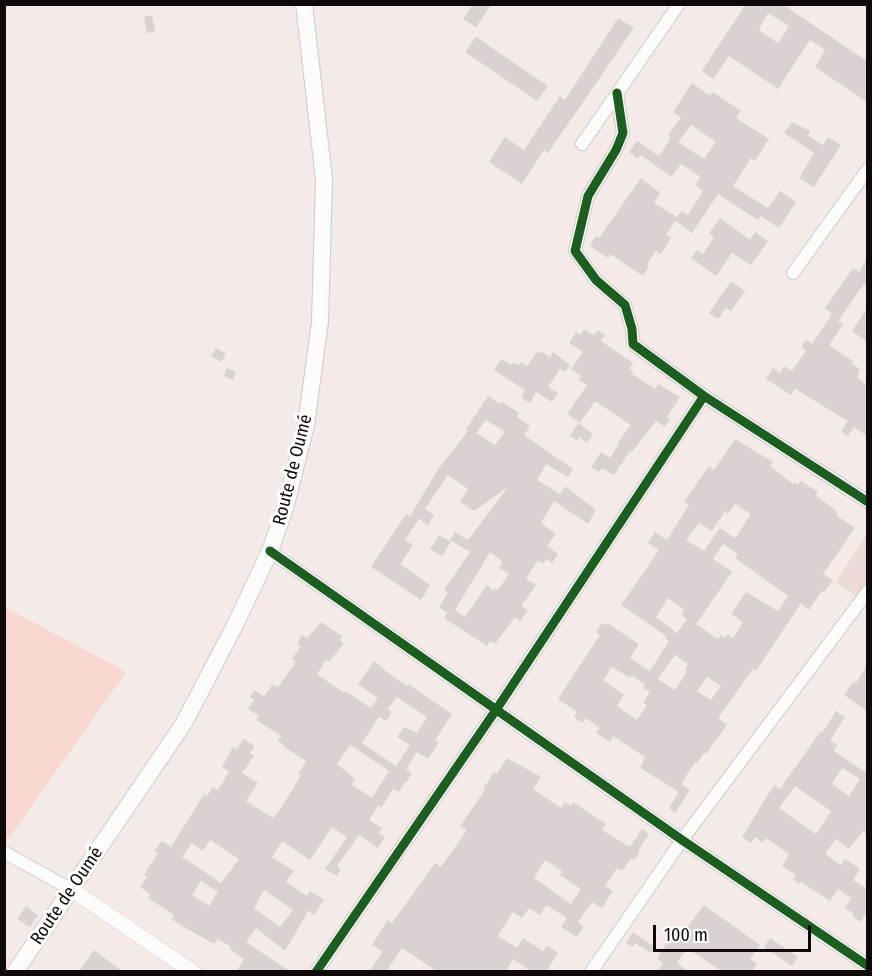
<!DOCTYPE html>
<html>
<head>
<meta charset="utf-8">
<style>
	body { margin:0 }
	#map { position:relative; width:872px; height:976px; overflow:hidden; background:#f4ebe8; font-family:"Fira Sans Condensed",sans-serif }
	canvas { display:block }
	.frame { position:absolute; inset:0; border:6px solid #0f0a09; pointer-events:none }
	.scale { position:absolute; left:653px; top:925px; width:158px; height:27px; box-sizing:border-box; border:3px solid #0f0a09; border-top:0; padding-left:8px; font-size:18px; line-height:21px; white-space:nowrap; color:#0f0a09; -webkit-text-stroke:4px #fff; paint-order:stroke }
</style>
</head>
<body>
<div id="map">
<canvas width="872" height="976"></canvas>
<div class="frame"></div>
<div class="scale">100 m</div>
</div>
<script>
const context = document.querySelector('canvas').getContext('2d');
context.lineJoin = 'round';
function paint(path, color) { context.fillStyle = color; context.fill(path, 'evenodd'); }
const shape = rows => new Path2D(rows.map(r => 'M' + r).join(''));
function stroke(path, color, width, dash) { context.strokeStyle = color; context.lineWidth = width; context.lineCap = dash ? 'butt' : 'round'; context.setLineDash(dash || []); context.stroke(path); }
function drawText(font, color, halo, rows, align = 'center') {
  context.font = font + ' "Fira Sans Condensed",sans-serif'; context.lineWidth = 6; context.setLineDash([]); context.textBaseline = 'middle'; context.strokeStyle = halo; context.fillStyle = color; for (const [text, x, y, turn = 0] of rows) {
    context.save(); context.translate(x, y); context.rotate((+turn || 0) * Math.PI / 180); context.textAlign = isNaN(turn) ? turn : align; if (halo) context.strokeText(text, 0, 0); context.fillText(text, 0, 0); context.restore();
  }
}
paint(shape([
	[867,534,867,603,836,582]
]), '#ecdad6');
paint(shape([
	[5,607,126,672,9,838,4,836]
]), '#f8d7d0');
paint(shape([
	[473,4,492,4,476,27,463,19],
	[746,4,782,4,867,61,867,102,815,67,825,50,810,40,778,89,729,56,713,79,702,71],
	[768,13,789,26,778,43,759,30],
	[152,15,155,32,147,33,144,17],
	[618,18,634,28,548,153,544,150,522,184,489,162,505,137,524,150,560,96,565,100],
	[476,37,548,86,537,101,465,52],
	[692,83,710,96,713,92,741,111,736,118,769,139,755,161,751,158,733,186,768,208,780,191,796,202,779,228,761,216,758,220,718,194,692,233,676,221,666,235,671,238,661,254,656,251,647,264,649,266,643,276,610,254,608,258,590,246,596,236,599,238,641,178,660,193,654,203,677,217,682,211,688,215,703,191,695,185,701,177,681,164,671,177,641,155,638,159,629,152,637,141,659,156,671,138,668,135,681,118,673,112],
	[691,125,716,142,704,159,678,142],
	[792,122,810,131,808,136,823,145,828,137,841,145,814,187,799,178,814,153,784,133],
	[720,218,750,240,755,232,768,241,751,265,732,253,716,276,691,258,697,250,703,254,714,237,709,233],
	[867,259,867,286,864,284,838,321,843,324,829,345,853,361,851,363,860,369,857,378,867,385,867,436,854,427,848,436,841,431,848,421,795,389,791,395,766,379,773,368,780,373,784,366,792,371,806,351,801,347,806,340,812,344,832,314,825,308,853,268,859,272],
	[731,281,745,291,731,311,726,308,718,319,709,313],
	[867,308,867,342,852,331],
	[584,329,594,335,598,330,605,335,601,341,633,363,629,369,633,371,631,373,655,389,658,384,680,397,667,417,670,419,665,427,656,421,632,452,630,451,614,475,602,468,599,472,591,467,601,452,610,458,619,443,618,442,631,425,595,401,580,423,567,414,587,385,579,380,581,376,571,369,583,352,569,343,576,332,581,335],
	[216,348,226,354,221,362,211,356],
	[541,351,550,357,553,352,570,365,565,372,560,369,548,387,558,393,552,402,536,392,530,403,521,398,525,390,494,370,502,359,511,365,513,362,518,365,521,362,527,366,537,352,539,354],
	[227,368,236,372,233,380,224,376],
	[488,396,500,404,502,402,519,413,517,417,530,426,524,435,573,469,568,477,546,464,537,480,560,494,565,486,596,510,588,524,554,501,541,523,556,534,547,546,558,554,552,563,546,559,543,564,538,560,526,579,536,585,521,606,528,610,520,621,515,617,495,644,490,641,487,646,444,618,448,613,439,607,448,592,444,590,470,552,450,540,455,532,468,540,508,487,474,511,460,502,468,489,448,475,425,509,434,515,428,525,419,519,405,540,413,545,400,564,430,585,421,600,371,567,406,514,410,516,439,468,468,431,466,429],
	[486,420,505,432,495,445,476,433],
	[490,552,503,562,499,568,509,574,498,590,495,588,494,591,487,585,465,617,455,610],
	[578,423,593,434,587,443,580,437,578,441,570,436],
	[735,439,773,462,770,466,793,484,794,482,798,485,801,481,818,492,816,496,833,508,833,509,838,513,836,515,855,528,823,574,833,580,824,592,822,591,809,610,801,603,756,671,753,669,718,718,727,725,706,754,704,753,697,763,695,762,681,784,690,790,675,813,669,808,679,792,640,768,645,757,613,736,610,742,596,733,600,728,586,718,582,723,574,717,577,712,558,699,600,635,596,632,602,623,606,625,607,623,639,644,630,658,650,671,669,641,665,638,666,636,621,605,659,550,648,543,655,532,667,540,689,505,684,502,699,480,709,466,714,470],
	[735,504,751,514,735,538,720,528,704,551,686,540,699,523,712,531,725,511,728,514],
	[723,544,738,554,735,558,788,596,778,611,746,592,731,614,743,622,733,638,728,634,725,638,721,635,718,639,696,624,732,572,713,559],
	[668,598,682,608,684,611,681,615,687,619,677,633,656,617],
	[675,655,688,664,685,670,687,672,675,690,658,679],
	[612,667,630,678,632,676,645,685,643,688,650,692,643,703,647,705,637,720,617,706,624,695,603,680],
	[707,677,721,686,711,700,697,691],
	[439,535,451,542,442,556,430,549],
	[321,622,342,636,340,640,344,643,329,662,326,660,317,674,344,693,345,691,371,708,378,698,358,684,374,661,391,675,407,686,408,684,452,714,435,740,439,742,428,759,417,752,406,769,412,773,406,783,405,782,399,792,393,789,381,808,378,806,369,820,382,828,379,833,385,837,378,848,359,835,337,866,341,869,337,876,325,869,347,837,332,827,310,860,282,841,272,857,294,871,286,882,307,896,310,891,324,900,314,915,308,911,306,915,285,951,256,928,246,942,291,972,236,972,244,959,230,949,231,947,218,939,214,944,177,923,172,919,174,915,148,898,150,894,140,887,147,877,144,875,158,853,154,851,162,841,171,847,204,794,207,796,213,787,218,790,229,772,222,767,233,747,236,749,244,739,255,746,250,753,254,756,242,773,258,783,246,801,273,818,280,809,301,776,298,774,306,761,283,746,284,745,278,741,281,736,256,720,259,716,248,709,254,700,250,697,254,690,264,696,273,684,278,687,296,662,292,659,301,646,297,644,302,635,307,638],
	[397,697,427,717,417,733,404,727,397,737,410,745,396,766,362,743,379,717,386,721,392,712,387,710],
	[350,745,389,771,372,798,351,784,355,779,337,764],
	[210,840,239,859,221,883,182,857,192,843,203,851],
	[201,881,218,892,209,906,192,895],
	[264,890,293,910,280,927,254,908],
	[867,666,867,711,844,695,854,681,856,683],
	[836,711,845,717,830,740,837,745,834,751,865,772,867,768,867,835,863,831,849,849,836,839,825,854,841,865,845,859,860,869,853,880,867,889,867,912,860,922,852,916,854,914,845,908,851,898,838,889,830,901,801,882,800,884,793,879,796,875,782,866,789,854,766,838,763,843,755,837,751,843,742,837,774,785,780,789,820,732,822,733],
	[842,768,860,779,849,796,832,784],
	[795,786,831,811,816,834,779,808],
	[507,758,541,777,533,789,561,808,565,802,571,806,573,802,606,824,602,830,630,847,642,829,649,834,638,851,640,852,634,860,631,858,622,871,617,868,605,886,613,891,602,908,592,902,587,909,578,922,584,927,577,937,561,927,567,918,546,905,540,915,529,908,522,918,513,912,498,936,517,948,523,938,543,951,547,945,558,953,546,972,532,972,513,959,505,972,438,972,402,948,386,972,369,972,383,951,372,945,388,920,392,923,435,863,441,867,467,830,460,826,485,790,483,789,494,772,497,774],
	[545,860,562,871,560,875,581,889,571,904,534,878],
	[704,905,760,945,750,959,757,964,752,972,723,972,687,948,677,963,689,972,657,972,663,963,657,958,673,933,680,937],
	[26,906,38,915,30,927,17,919],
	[633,932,655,947,651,953,635,943,633,947,626,943],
	[770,938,798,957,792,966,764,947],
	[94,950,123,972,79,972]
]), '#d9d2d0');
const minor = shape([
	[617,93,623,133,616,150,588,196,575,251,596,280,625,305,632,329,633,344,704,396,868,502],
	[582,144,679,4],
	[793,273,868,169],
	[270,551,682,840,868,966],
	[4,852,72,890],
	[316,972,496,710,704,396],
	[591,972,682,840,868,591]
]);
const tertiary = shape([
	[72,890,193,972]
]);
const secondary = shape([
	[15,972,184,723,235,625,270,551,286,505,306,425,320,322,324,179,304,4]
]);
stroke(minor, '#cfc9c7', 14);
stroke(tertiary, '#cfc9c7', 16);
stroke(secondary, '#cfc9c7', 18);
stroke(minor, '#fdfcfc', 12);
stroke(tertiary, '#fdfcfc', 15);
stroke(secondary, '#fdfcfc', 16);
stroke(shape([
	[617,93,623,133,616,150,588,196,575,251,596,280,625,305,632,329,633,344,704,396,868,502],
	[270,551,682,840,868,966],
	[316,972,496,710,704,396]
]), '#1b5e20', 9);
drawText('18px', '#0f0a09', '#fff', [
	["Route de Oumé",293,470,-76],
	["Route de Oumé",67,896,-56]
]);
</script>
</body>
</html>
